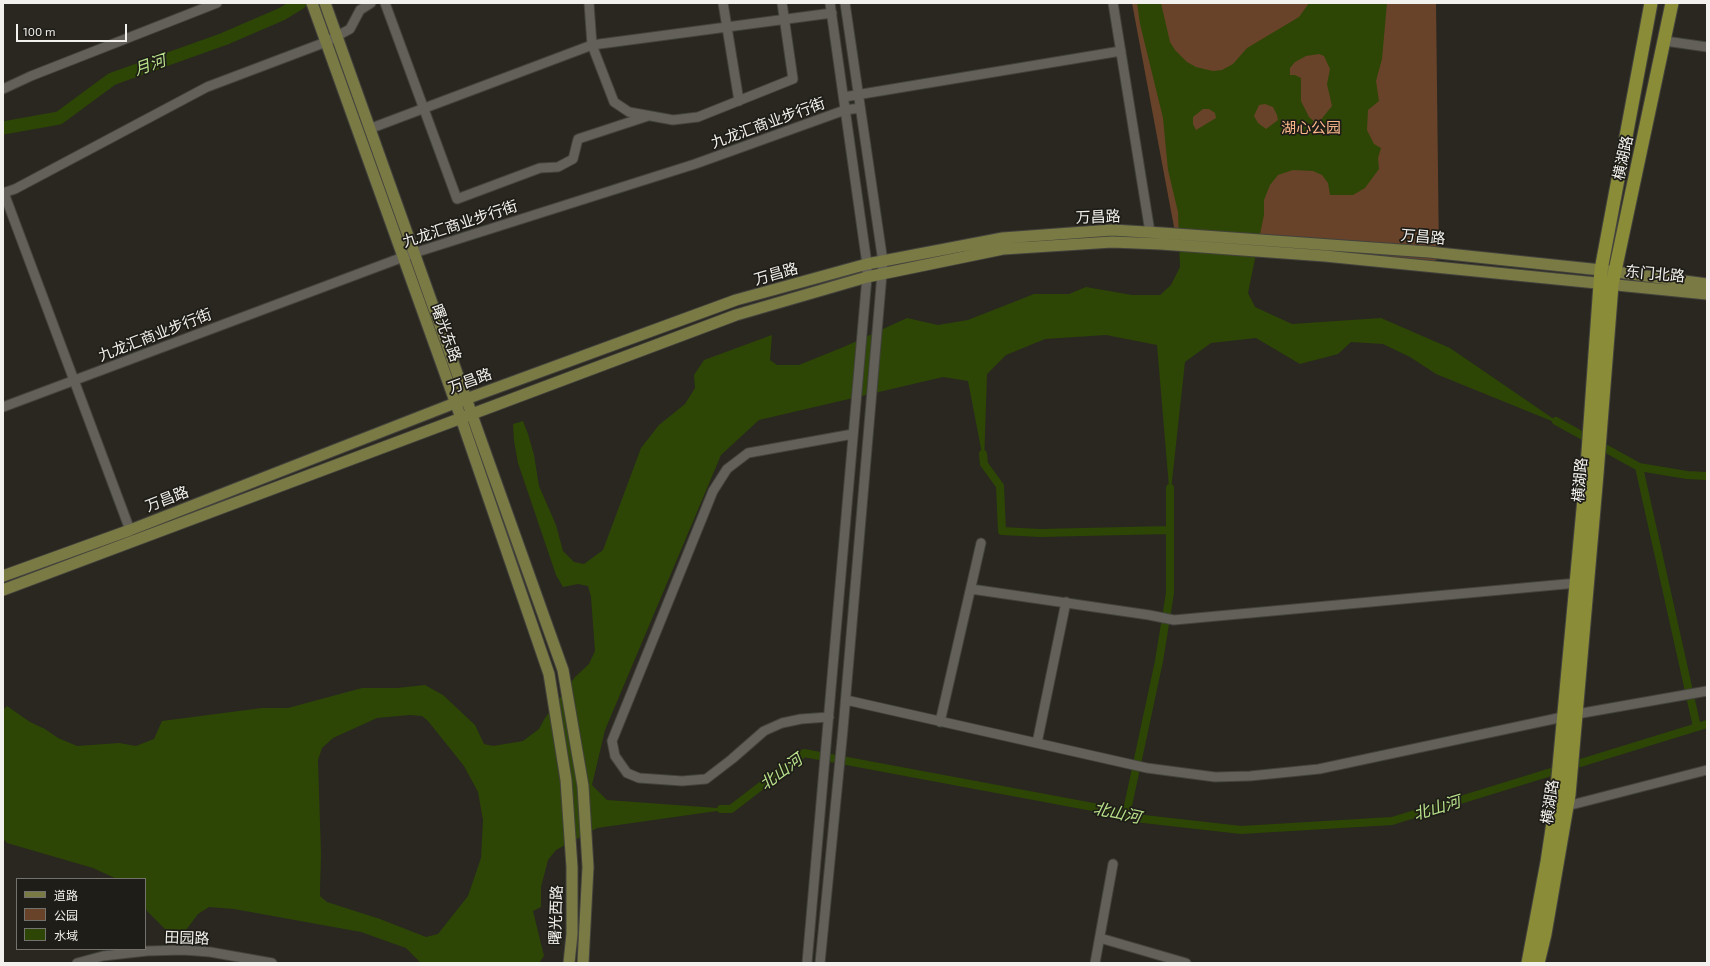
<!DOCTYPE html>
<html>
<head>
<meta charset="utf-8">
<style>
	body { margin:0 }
	#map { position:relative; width:1710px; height:966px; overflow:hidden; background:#292720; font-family:"Exo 2","Noto Sans SC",sans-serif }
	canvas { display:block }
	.frame { position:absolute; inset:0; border:4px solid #f3f1ed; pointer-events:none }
	.legend { position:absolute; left:16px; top:878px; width:130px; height:72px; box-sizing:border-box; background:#1f1d17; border:1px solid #74726d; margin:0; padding:5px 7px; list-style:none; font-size:12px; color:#f3f1ed }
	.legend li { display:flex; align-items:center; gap:8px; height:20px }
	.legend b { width:20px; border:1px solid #74726d }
	.scale { position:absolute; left:16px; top:24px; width:111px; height:18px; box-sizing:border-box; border:2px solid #f3f1ed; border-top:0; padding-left:5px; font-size:12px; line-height:14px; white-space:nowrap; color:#f3f1ed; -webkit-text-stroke:3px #1f1d17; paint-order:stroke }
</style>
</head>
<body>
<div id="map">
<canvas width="1710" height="966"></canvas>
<div class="frame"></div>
<ul class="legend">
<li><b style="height:5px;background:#7a7a45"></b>道路</li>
<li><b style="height:11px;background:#694329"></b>公园</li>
<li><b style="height:11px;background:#2d4605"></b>水域</li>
</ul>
<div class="scale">100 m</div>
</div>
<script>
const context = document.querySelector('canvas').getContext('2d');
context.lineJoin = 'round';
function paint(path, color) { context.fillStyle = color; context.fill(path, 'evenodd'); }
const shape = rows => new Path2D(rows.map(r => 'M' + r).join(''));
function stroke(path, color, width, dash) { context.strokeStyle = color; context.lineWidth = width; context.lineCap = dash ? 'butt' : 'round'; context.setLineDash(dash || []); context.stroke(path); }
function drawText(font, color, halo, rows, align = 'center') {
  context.font = font + ' "Exo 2","Noto Sans SC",sans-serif'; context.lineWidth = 3.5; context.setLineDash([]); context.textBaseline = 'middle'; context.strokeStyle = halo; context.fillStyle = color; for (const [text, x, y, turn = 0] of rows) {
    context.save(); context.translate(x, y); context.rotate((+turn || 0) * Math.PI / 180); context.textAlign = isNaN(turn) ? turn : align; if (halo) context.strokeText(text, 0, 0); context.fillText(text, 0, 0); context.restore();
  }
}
paint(shape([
	[1132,3,1436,3,1439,258,1434,261,1177,243]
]), '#694329');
paint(shape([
	[1137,3,1161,3,1170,42,1175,50,1187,62,1196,67,1213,71,1222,70,1233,64,1247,48,1299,17,1309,3,1387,3,1382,59,1376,81,1379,101,1368,110,1367,130,1374,144,1381,148,1378,158,1379,169,1365,188,1353,195,1330,195,1328,183,1322,175,1313,171,1293,170,1278,175,1270,185,1264,200,1264,215,1248,293,1255,307,1292,324,1381,318,1450,348,1564,426,1436,374,1410,357,1383,344,1351,342,1338,354,1300,364,1256,338,1211,343,1185,362,1170,499,1157,345,1106,335,1045,339,1006,355,987,374,984,464,968,381,943,377,759,420,721,455,605,730,592,785,607,800,731,809,597,828,556,850,548,860,541,887,541,907,533,911,544,956,539,963,421,963,406,948,361,932,234,909,209,907,198,914,186,930,167,931,147,911,145,906,145,879,117,879,93,868,7,843,3,838,3,710,7,706,30,722,45,729,58,738,77,746,119,743,136,746,154,739,162,721,262,708,288,708,362,688,397,688,425,685,443,695,475,725,484,744,493,746,523,741,539,729,545,718,575,677,589,664,595,651,591,597,588,586,578,584,563,587,556,575,518,463,514,441,513,424,523,421,528,434,534,455,539,486,556,525,563,551,574,562,584,564,603,550,641,448,659,425,685,404,695,388,694,375,704,360,772,335,770,360,777,365,799,365,846,346,907,318,938,325,968,320,1034,294,1069,294,1086,287,1132,295,1160,295,1171,285,1180,267,1178,212,1168,170,1163,118,1140,24],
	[1319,54,1324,56,1330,69,1327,84,1332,106,1323,117,1318,125,1309,117,1301,101,1301,78,1295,75,1290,75,1290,68,1295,62,1306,56],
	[1265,104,1273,107,1277,115,1278,120,1266,129,1258,123,1254,116,1259,105],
	[1203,109,1209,109,1215,113,1216,118,1196,130,1193,124,1193,117],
	[410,715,422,716,428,721,464,766,478,792,483,820,481,858,468,896,438,934,426,937,380,919,327,902,320,896,320,889,321,855,318,760,322,748,333,738,377,718]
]), '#2d4605');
stroke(shape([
	[1556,421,1639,467,1687,475,1707,476],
	[983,454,984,464,1000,486,1002,531,1040,533,1169,530],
	[1639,467,1697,727],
	[721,809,731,809,804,753,1109,810,1135,818,1241,830,1392,821,1707,724],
	[1126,815,1159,661,1170,593,1170,488]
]), '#2d4605', 8);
stroke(shape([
	[3,128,59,118,112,79,224,39,282,14,300,3]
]), '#2d4605', 13);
const minor = shape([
	[385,3,457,199,540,168,558,167,573,159,578,139,648,116],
	[589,3,592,45,614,102,629,112,673,120,698,117,793,79,782,3],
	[723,3,739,101],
	[1113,3,1150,232],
	[1665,41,1707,47],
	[3,89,31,76,217,3],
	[844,97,1121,51],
	[369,129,592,45,832,13],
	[3,193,15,189,207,87,326,42,350,29,360,10,371,3],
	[4,193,130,530],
	[3,407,414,253,695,164,845,110,860,108],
	[971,589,1149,615,1174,620,1577,583],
	[846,700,1147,768,1215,777,1250,776,1319,769,1577,714,1707,691],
	[829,717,801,719,782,723,764,731,732,759,706,779,682,781,639,778,627,773,615,756,612,741,713,491,727,469,748,453,853,434],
	[940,722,981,543],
	[1037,743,1066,602],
	[1567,806,1707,770],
	[1100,938,1186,963],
	[77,963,103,956,147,951,183,950,210,952,272,963],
	[807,963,867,277,867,264,830,3],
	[820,963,843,729,883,262,845,3],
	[1095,963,1113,864]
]);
const major = shape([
	[312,3,461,418,549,674,566,780,572,867,572,934,569,963],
	[325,3,563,670,583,786,588,867,583,963],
	[3,576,130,530,455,403,736,300,867,264,1003,238,1112,230,1162,233,1429,252,1601,270,1707,284],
	[3,590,736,315,867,277,1003,249,1112,242,1161,244,1325,256,1707,294]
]);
const highway = shape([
	[1528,963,1547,862,1555,809,1587,466,1601,270,1651,3],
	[1538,963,1545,934,1569,795,1597,474,1612,285,1672,3]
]);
stroke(minor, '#43423c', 11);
stroke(major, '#43423c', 13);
stroke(highway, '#43423c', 15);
stroke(minor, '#626059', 9);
stroke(major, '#7a7a45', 11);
stroke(highway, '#8a8c38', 13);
drawText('15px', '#f3f1ed', '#1f1d17', [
	["九龙汇商业步行街",768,123,-20],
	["横湖路",1623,158,-78],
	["万昌路",1098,217,-2],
	["九龙汇商业步行街",460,224,-18],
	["万昌路",1423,237,5],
	["万昌路",776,274,-16],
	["东门北路",1655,274,5],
	["曙光东路",446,333,70],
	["九龙汇商业步行街",155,335,-21],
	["万昌路",470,381,-20],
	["横湖路",1580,480,-85],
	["万昌路",167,499,-21],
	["横湖路",1550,802,-82],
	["曙光西路",556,915,-88],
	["田园路",187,938,2]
]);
drawText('15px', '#fbb78b', '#1f1d17', [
	["湖心公园",1311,128]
]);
drawText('italic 16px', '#b8e28b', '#1f1d17', [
	["月河",150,65,-19],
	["北山河",781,772,-36],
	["北山河",1437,808,-17],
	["北山河",1117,813,12]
]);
</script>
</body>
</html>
